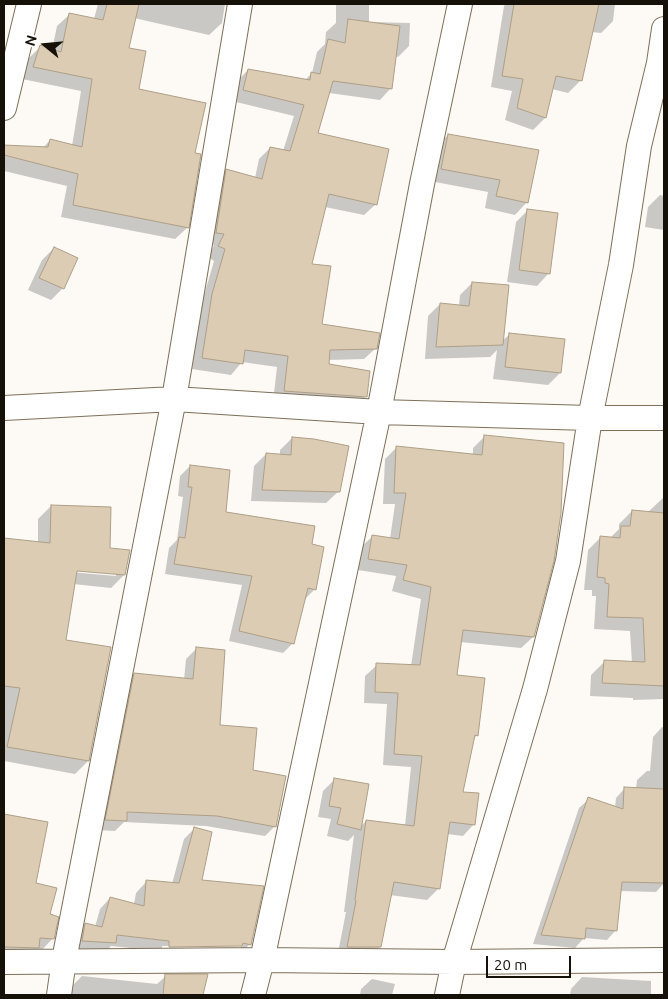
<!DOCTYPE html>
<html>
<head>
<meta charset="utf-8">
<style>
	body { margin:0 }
	#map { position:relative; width:668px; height:999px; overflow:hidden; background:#fdfaf5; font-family:Ubuntu,sans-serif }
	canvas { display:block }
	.frame { position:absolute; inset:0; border:5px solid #161108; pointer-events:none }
	.north { position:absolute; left:20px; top:20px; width:50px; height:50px; -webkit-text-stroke:4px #fff; paint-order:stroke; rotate:287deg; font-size:14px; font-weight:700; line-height:20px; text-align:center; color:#161108 }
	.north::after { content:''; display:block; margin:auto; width:18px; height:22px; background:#161108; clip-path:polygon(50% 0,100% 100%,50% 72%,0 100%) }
	.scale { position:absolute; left:486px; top:956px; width:85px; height:22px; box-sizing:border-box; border:2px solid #161108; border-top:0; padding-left:6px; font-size:15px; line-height:18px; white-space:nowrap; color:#161108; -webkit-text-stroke:4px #fff; paint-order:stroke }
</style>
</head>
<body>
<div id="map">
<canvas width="668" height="999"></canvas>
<div class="frame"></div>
<div class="north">N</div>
<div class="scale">20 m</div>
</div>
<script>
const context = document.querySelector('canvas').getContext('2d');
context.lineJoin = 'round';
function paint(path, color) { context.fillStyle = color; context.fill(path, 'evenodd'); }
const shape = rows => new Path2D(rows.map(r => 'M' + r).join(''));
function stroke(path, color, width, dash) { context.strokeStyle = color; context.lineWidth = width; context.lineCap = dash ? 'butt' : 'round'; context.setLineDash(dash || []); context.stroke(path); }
paint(shape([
	[98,4,225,4,222,23,209,35,134,18,128,48,137,90,194,154,188,227,175,239,61,217,67,186,4,171,4,146,43,148,50,140,72,146,81,91,22,79,28,59,40,47,52,50,57,26,70,14,94,19],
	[336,4,369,4,369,22,410,23,409,46,398,57,395,56,391,88,380,100,329,93,317,134,376,204,364,215,325,207,310,265,321,325,376,348,364,359,328,360,328,365,365,397,354,408,273,402,277,367,242,362,231,375,192,369,201,306,214,261,208,257,214,245,205,244,216,182,227,171,255,178,259,159,270,148,283,151,294,116,232,101,237,81,248,70,305,80,312,73,317,52,325,44,326,32,336,23],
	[506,4,615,4,613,21,601,33,591,32,580,81,568,93,552,89,545,118,533,130,505,120,512,91,491,87,504,6],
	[448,135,527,202,515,215,485,208,488,192,430,181,436,147],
	[660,195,664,196,664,230,645,227,648,207],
	[528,210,549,273,537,286,507,282,516,222],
	[54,248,63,288,51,300,28,290,42,260],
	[472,283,502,341,510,334,560,373,548,385,493,379,497,350,490,357,425,359,428,316,440,304,459,306,460,295],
	[485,436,533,637,521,648,460,642,455,676,477,735,473,740,462,793,474,824,463,836,447,834,439,888,427,900,390,895,380,947,368,958,337,958,346,912,344,912,354,835,348,841,327,836,331,819,318,817,323,791,335,779,360,827,366,821,405,826,411,767,383,765,387,704,364,703,365,676,377,665,411,666,421,599,392,591,396,576,358,570,361,547,373,536,390,539,395,504,383,504,385,459,396,448,473,455,473,448],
	[292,438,339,491,326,503,251,501,254,466,266,454,280,455,280,450],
	[190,466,225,513,310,545,315,589,305,599,293,643,283,653,229,641,242,585,165,574,169,548,177,540,183,497,178,496,180,476],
	[664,497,664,699,633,700,633,698,590,696,591,675,604,662,632,663,630,631,594,629,596,596,592,596,592,590,584,590,588,550,601,537,610,538,619,529,619,524,632,511,647,513],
	[51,506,108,549,124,575,111,588,73,584,64,641,88,761,75,774,4,761,4,539,38,543,38,519],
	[71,569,116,573,116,576,70,572],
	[196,649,219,726,252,771,275,826,265,836,206,826,124,822,115,831,96,830,124,684,135,674,184,680,186,659],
	[662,727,664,728,664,883,656,892,620,891,616,930,607,940,584,938,575,948,533,944,579,808,589,799,615,808,616,798,625,788,636,789,637,780,647,771,650,771,653,737],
	[4,815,47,823,34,884,49,915,53,938,42,950,36,949,26,958,4,959],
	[194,829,200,881,250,944,239,955,159,951,111,946,104,953,72,951,75,935,86,925,95,927,100,909,110,898,134,904,136,893,146,882,172,884,184,839],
	[243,945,240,948,162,948,162,946],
	[207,975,201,995,69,995,70,988,82,976,157,984,166,976],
	[582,977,651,981,651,995,570,995,571,989],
	[372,979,395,984,392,995,360,995,361,989]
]), '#0003');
const building = shape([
	[107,4,139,4,129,48,146,51,139,89,206,103,195,153,201,154,189,228,73,205,78,174,4,155,4,145,48,147,50,139,82,147,92,79,33,67,40,45,61,52,69,13,103,20,107,4],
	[514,4,599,4,582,81,556,76,546,118,517,108,523,79,502,76,514,4],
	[348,19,400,26,392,89,333,81,318,133,389,149,377,205,329,194,312,264,331,266,322,324,380,333,377,349,330,350,329,364,370,371,367,397,284,391,288,356,245,350,243,364,202,358,212,294,225,249,218,246,224,234,216,233,226,169,262,179,270,147,290,151,304,105,243,90,248,69,310,80,311,72,320,74,328,39,345,43,348,19],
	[448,134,539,150,528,203,496,196,500,180,441,169,448,134],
	[527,209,558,213,550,274,519,270,527,209],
	[54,247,78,258,64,289,39,278,54,247],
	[472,282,509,285,503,345,436,347,440,303,469,306,472,282],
	[509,333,565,339,561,373,505,367,509,333],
	[484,435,564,443,561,513,554,561,534,637,463,630,457,675,485,678,478,736,475,735,463,792,479,793,475,825,450,822,440,889,394,882,381,947,347,947,356,901,355,900,366,820,414,826,422,756,394,754,398,693,375,692,376,663,420,665,431,587,403,580,407,565,368,559,372,535,399,539,406,493,394,493,396,446,482,455,484,435],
	[292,437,314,439,349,446,340,492,262,490,266,453,291,455,292,437],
	[190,465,230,470,226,512,315,526,312,544,324,547,316,590,308,588,294,644,239,631,252,576,174,564,179,537,185,538,192,487,188,487,190,465],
	[51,505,111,507,110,548,130,550,125,575,77,571,66,640,111,647,89,761,7,747,20,688,4,686,4,538,50,543,51,505],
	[632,510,664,513,664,686,602,683,604,660,645,662,643,618,607,617,609,584,605,583,605,578,597,577,600,536,620,538,621,526,630,526,632,510],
	[196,647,225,650,220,725,257,728,253,770,286,776,276,827,217,816,127,812,127,821,105,820,134,673,193,679,196,647],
	[334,778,369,784,361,830,337,824,341,808,329,806,334,778],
	[624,787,664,789,664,883,622,882,617,931,586,928,585,939,541,935,588,797,623,809,624,787],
	[4,814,48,822,36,883,57,888,50,914,59,917,54,939,40,938,39,948,4,947,4,814],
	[194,827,212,832,202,880,264,886,251,945,243,943,242,946,169,947,169,941,117,935,116,943,82,941,85,923,102,927,110,897,144,906,146,880,179,883,194,827],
	[165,974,208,974,203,995,163,995,165,974]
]);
paint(building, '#dcccb3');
stroke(building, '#ad9e86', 1);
const street = shape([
	[4,108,29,4],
	[4,408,174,399,379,412,590,418,664,418],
	[4,962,262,960,454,962,664,960],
	[59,995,64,960,174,399,240,4],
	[253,995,262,960,379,412,422,184,460,4],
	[447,995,454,962,535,689,568,561,590,418,621,265,639,146,659,63,664,29]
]);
stroke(street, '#7e7059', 26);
stroke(street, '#fff', 24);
</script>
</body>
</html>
